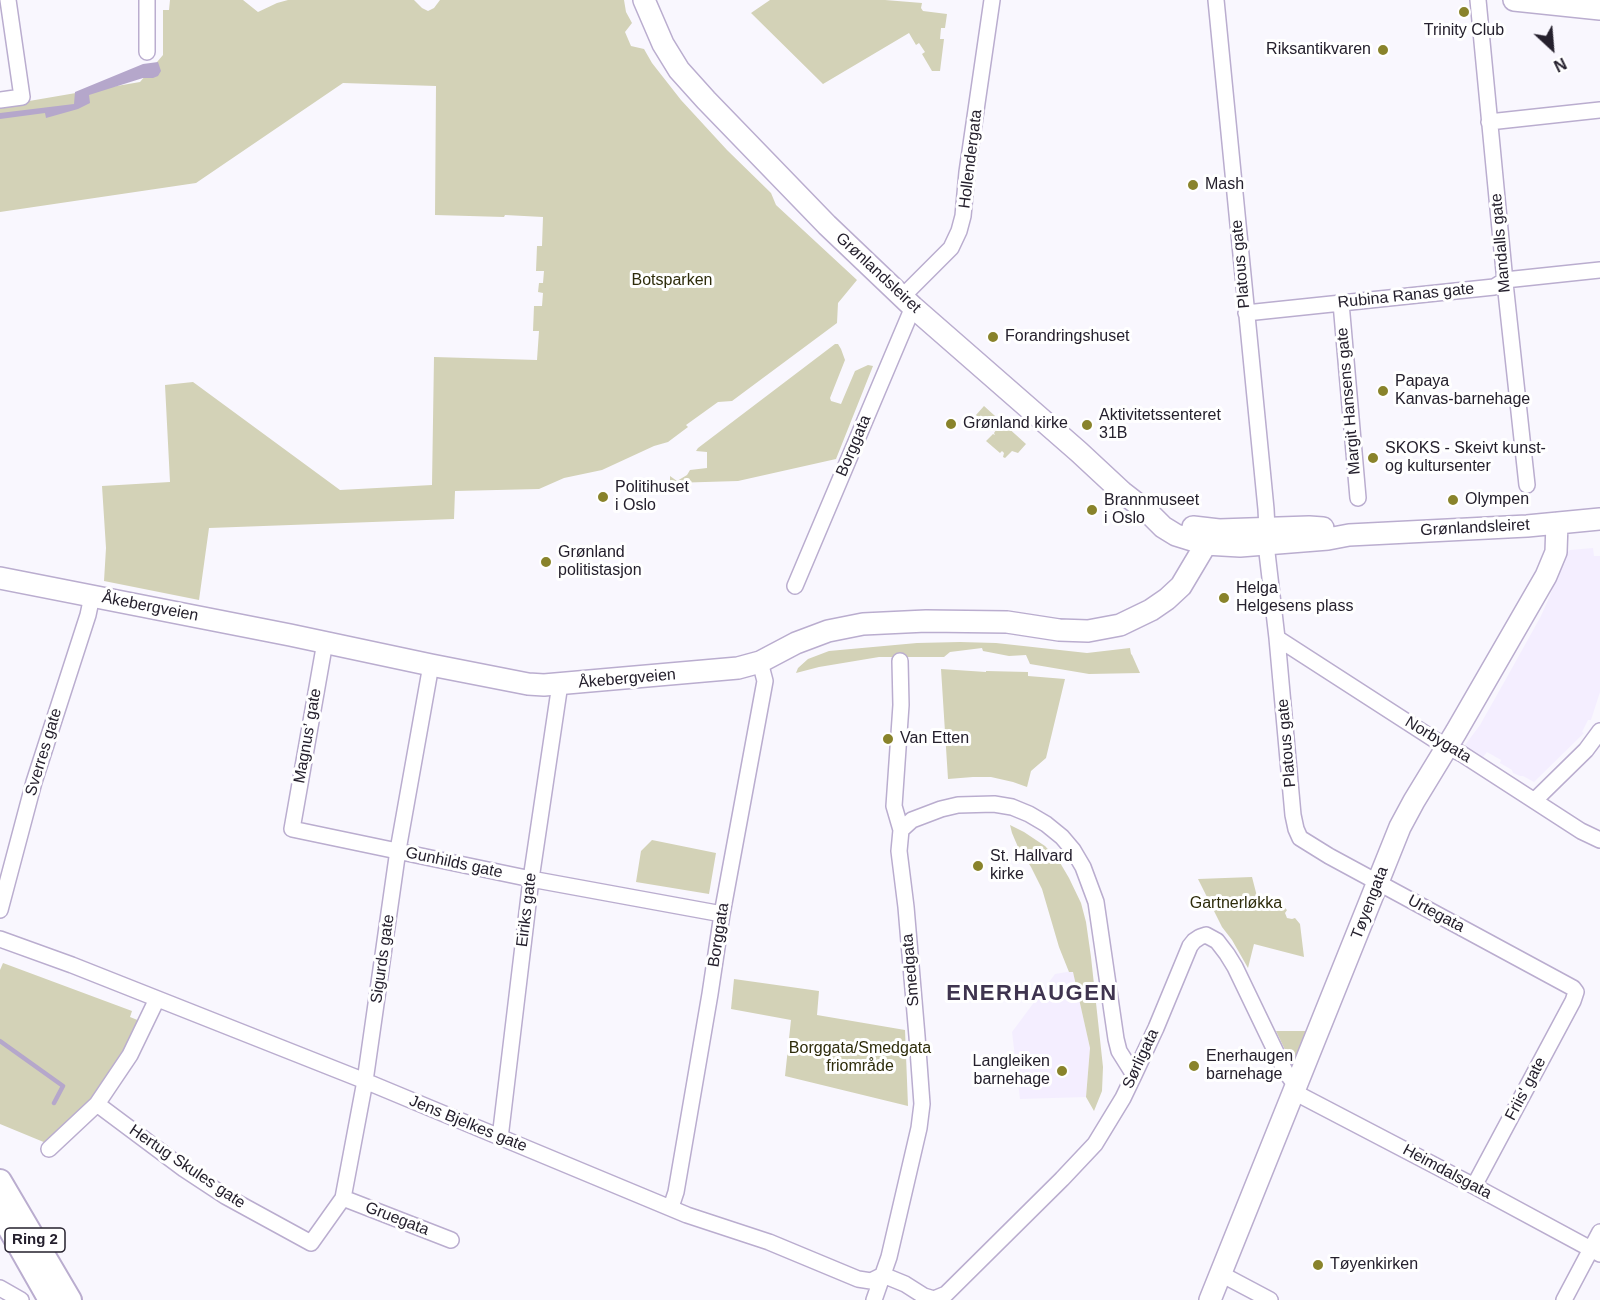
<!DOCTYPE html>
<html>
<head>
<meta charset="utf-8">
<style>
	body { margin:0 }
	#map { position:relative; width:1600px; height:1300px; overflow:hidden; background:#f9f7fe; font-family:Arial,sans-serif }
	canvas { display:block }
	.north { position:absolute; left:1522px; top:18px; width:60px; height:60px; -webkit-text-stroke:4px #fff; paint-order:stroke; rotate:154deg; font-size:16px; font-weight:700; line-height:24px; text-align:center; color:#25202d }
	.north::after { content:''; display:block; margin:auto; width:21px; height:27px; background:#25202d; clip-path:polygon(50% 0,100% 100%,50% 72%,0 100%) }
</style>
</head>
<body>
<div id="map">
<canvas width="1600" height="1300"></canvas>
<div class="north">N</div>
</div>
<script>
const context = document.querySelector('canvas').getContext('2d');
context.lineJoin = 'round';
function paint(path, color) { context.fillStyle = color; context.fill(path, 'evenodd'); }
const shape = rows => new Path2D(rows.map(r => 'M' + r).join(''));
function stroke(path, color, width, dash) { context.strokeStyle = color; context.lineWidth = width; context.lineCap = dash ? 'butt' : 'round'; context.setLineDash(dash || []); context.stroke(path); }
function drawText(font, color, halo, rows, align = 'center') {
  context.font = font + ' Arial,sans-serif'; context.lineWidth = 6; context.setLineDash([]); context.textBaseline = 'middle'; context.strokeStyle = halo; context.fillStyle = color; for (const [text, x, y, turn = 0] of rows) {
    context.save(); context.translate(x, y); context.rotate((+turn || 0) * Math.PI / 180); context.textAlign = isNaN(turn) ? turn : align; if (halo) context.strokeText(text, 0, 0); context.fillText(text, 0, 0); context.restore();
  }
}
paint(shape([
	[1593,548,1594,556,1600,556,1600,692,1591,720,1588,720,1582,732,1584,733,1534,782,1523,776,1520,776,1513,773,1512,770,1500,763,1501,760,1487,752,1483,757,1465,745,1480,725,1502,686,1541,616,1549,598,1566,552,1570,550],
	[1073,971,1090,1048,1086,1097,1020,1099,1012,1032,1055,974]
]), '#f4eeff');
paint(shape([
	[170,0,243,0,258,12,277,3,288,0,414,0,422,8,428,11,434,8,440,0,624,0,626,12,632,23,625,32,631,46,644,49,652,63,681,100,727,150,771,193,776,205,857,280,838,303,837,323,732,401,718,402,686,425,688,427,668,442,654,446,602,470,564,478,539,489,455,491,454,519,209,528,199,600,104,581,106,548,102,486,170,482,165,385,193,382,340,490,432,485,434,357,537,360,539,331,533,331,534,306,542,306,543,293,538,292,539,283,543,283,544,271,536,271,537,246,542,246,543,217,505,215,504,217,435,215,436,86,343,83,196,183,0,212,0,106,140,82,163,55,163,10,169,10],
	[770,0,885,0,922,3,921,8,923,11,947,14,945,28,941,28,940,39,944,39,940,71,932,71,922,54,925,52,919,43,916,45,909,33,823,84,751,13],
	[835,344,838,344,841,349,845,360,830,398,831,401,841,404,855,371,868,365,873,366,836,459,738,481,672,483,670,482,670,476,677,481,687,475,690,470,707,468,707,452,696,451,698,448],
	[984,406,1026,444,1018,453,1012,451,1005,458,1003,457,1004,453,1002,451,1000,453,986,441,993,434,995,435,994,433,996,430,993,431,976,415],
	[960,642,996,643,1087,653,1130,648,1131,654,1132,655,1140,673,1089,674,1030,664,1026,655,1009,656,983,651,982,648,950,652,944,657,879,657,819,667,796,673,798,668,808,659,829,651,917,643],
	[941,669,986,672,986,671,1028,672,1028,676,1065,679,1046,758,1031,771,1027,787,1013,782,991,777,973,777,948,779],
	[1010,825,1024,832,1045,846,1059,861,1069,878,1081,903,1086,922,1091,957,1103,1067,1102,1091,1094,1111,1086,1097,1090,1048,1073,972,1069,972,1059,947,1042,889,1031,867,1018,847,1012,833],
	[652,840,716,853,709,894,636,882,641,851],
	[1252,877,1260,908,1280,905,1284,907,1287,910,1285,913,1287,918,1292,919,1295,918,1300,924,1304,957,1254,944,1248,968,1232,940,1222,927,1198,879],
	[3,963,132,1011,130,1017,140,1021,124,1054,93,1100,46,1143,0,1124,0,970],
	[734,979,819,991,817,1015,905,1030,908,1106,785,1076,791,1020,731,1009],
	[1276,1031,1308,1031,1297,1055,1294,1058,1288,1056]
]), '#d3d2b7');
paint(shape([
	[158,62,161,71,158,76,153,78,143,78,89,95,90,103,78,109,46,118,45,113,0,119,0,113,74,104,75,92,143,64]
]), '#b5a7cb');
stroke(shape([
	[0,1041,63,1086,54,1103]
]), '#b5a7cb', 4.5);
const street = shape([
	[147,0,147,52],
	[1216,0,1266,509,1267,529],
	[1478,0,1506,292,1527,485],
	[0,100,22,97,8,0],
	[1489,122,1600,110],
	[902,297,951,248,959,231,963,216,967,172,992,0],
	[1341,303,1358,498],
	[1246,313,1494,287,1505,280,1600,270],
	[1266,544,1277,638,1293,815,1296,829,1300,838,1329,856,1573,988,1576,992,1573,1001,1474,1186],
	[795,586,913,307],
	[1277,638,1435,740,1462,754,1581,831,1600,840],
	[325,642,292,829,531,879,722,914],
	[1535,800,1586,750,1600,731],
	[901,830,912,820,941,809,958,805,994,804,1012,807,1029,814,1046,824,1062,837,1073,850,1083,867,1096,902,1116,1039,1119,1051,1134,1075],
	[0,910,34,782,88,615,92,596],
	[0,939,72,965,365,1081,687,1215,769,1242,858,1279,871,1281,883,1275,905,1284,924,1296,934,1299,946,1294,1062,1179,1095,1144,1123,1098,1134,1075,1156,1028,1190,946,1194,941,1200,937,1206,935,1217,941,1227,954,1235,967,1285,1071,1291,1079,1298,1082],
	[1294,1092,1474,1186,1600,1254],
	[97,1104,184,1169,225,1196,311,1243,343,1198,365,1081,398,850,431,665],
	[500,1138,531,879,560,684],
	[49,1149,97,1104,130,1055,157,999],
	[343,1198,451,1240],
	[671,1207,676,1192,710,994,722,914,765,681,760,662],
	[1221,1274,1270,1300],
	[0,1288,21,1300],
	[874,1300,889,1257,919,1128,922,1104,917,1036,906,907,899,851,901,830,894,806,901,705,900,661],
	[1564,1300,1600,1232]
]);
const secondary = shape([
	[644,0,663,44,679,70,706,100,827,225,913,307,1079,452,1122,492,1149,513,1163,527,1176,535,1205,544,1240,546,1328,539,1349,535,1527,526,1600,519],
	[1514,0,1600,9],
	[1193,527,1219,530,1309,527,1323,528],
	[0,578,290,635,431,665,528,684,544,685,738,668,760,662,796,643,828,631,863,624,926,621,1007,622,1059,630,1088,631,1120,625,1151,610,1167,599,1181,586,1203,549,1205,544,1206,530],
	[1210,1300,1400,827,1414,801,1456,732,1546,576,1556,552,1557,523]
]);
const primary = shape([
	[0,1181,70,1300],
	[0,1212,50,1300]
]);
stroke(street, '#baadcf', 18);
stroke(secondary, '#baadcf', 24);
stroke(primary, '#baadcf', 26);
stroke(street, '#fff', 15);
stroke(secondary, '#fff', 21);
stroke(primary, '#fff', 22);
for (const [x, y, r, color] of [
	[1464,12,6,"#89832b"],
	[1383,50,6,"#89832b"],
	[1193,185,6,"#89832b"],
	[993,337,6,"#89832b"],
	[1383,391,6,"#89832b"],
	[951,424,6,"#89832b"],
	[1087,425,6,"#89832b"],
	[1373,458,6,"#89832b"],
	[603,497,6,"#89832b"],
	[1453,500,6,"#89832b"],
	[1092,510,6,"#89832b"],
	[546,562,6,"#89832b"],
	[1224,598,6,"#89832b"],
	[888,739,6,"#89832b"],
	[978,866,6,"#89832b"],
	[1194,1066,6,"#89832b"],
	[1062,1071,6,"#89832b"],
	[1318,1265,6,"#89832b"]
]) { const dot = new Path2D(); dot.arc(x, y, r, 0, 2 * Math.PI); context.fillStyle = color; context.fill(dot); stroke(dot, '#fff', 2); }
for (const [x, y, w] of [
	[35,1240,60]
]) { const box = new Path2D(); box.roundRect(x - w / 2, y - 12, w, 24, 4.5); context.fillStyle = '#fff'; context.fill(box); stroke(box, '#25202d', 1.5); }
drawText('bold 15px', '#25202d', null, [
	["Ring 2",35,1240]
]);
drawText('16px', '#25202d', '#fff', [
	["Trinity Club",1464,31,"center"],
	["Riksantikvaren",1371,50,"right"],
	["Mash",1205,185],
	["Forandringshuset",1005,337],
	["Papaya",1395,382],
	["Kanvas-barnehage",1395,400],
	["Aktivitetssenteret",1099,416],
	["31B",1099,434],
	["Grønland kirke",963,424],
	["SKOKS - Skeivt kunst-",1385,449],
	["og kultursenter",1385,467],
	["Politihuset",615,488],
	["i Oslo",615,506],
	["Olympen",1465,500],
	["Brannmuseet",1104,501],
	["i Oslo",1104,519],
	["Grønland",558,553],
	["politistasjon",558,571],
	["Helga",1236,589],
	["Helgesens plass",1236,607],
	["Van Etten",900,739],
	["St. Hallvard",990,857],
	["kirke",990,875],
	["Enerhaugen",1206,1057],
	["barnehage",1206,1075],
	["Langleiken",1050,1062,"right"],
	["barnehage",1050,1080,"right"],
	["Tøyenkirken",1330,1265]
], 'left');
drawText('16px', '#25202d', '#fff', [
	["Hollendergata",971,159,-83],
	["Mandalls gate",1501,243,-95],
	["Platous gate",1241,264,-95],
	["Grønlandsleiret",878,273,43],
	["Rubina Ranas gate",1406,296,-6],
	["Margit Hansens gate",1349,401,-95],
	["Borggata",854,446,-67],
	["Grønlandsleiret",1475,528,-3],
	["Åkebergveien",150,607,11],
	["Åkebergveien",627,679,-5],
	["Magnus’ gate",308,736,-80],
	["Norbygata",1438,740,31],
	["Platous gate",1287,743,-95],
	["Sverres gate",44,752,-73],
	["Gunhilds gate",454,863,12],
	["Tøyengata",1370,903,-69],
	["Eiriks gate",527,910,-83],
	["Urtegata",1436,914,28],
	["Borggata",719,935,-81],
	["Sigurds gate",383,959,-82],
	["Smedgata",911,970,-95],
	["Sørligata",1141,1059,-65],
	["Friis' gate",1526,1089,-62],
	["Jens Bjelkes gate",468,1124,22],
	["Hertug Skules gate",187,1167,34],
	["Heimdalsgata",1447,1172,28],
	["Gruegata",397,1219,21]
]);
drawText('16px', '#2e2c0b', '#fff', [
	["Botsparken",672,281],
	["Gartnerløkka",1236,904],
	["Borggata/Smedgata",860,1049],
	["friområde",860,1067]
]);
context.letterSpacing = '1.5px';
drawText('bold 22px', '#3f344f', '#fff', [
	["ENERHAUGEN",1032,994]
]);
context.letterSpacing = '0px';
</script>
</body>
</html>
